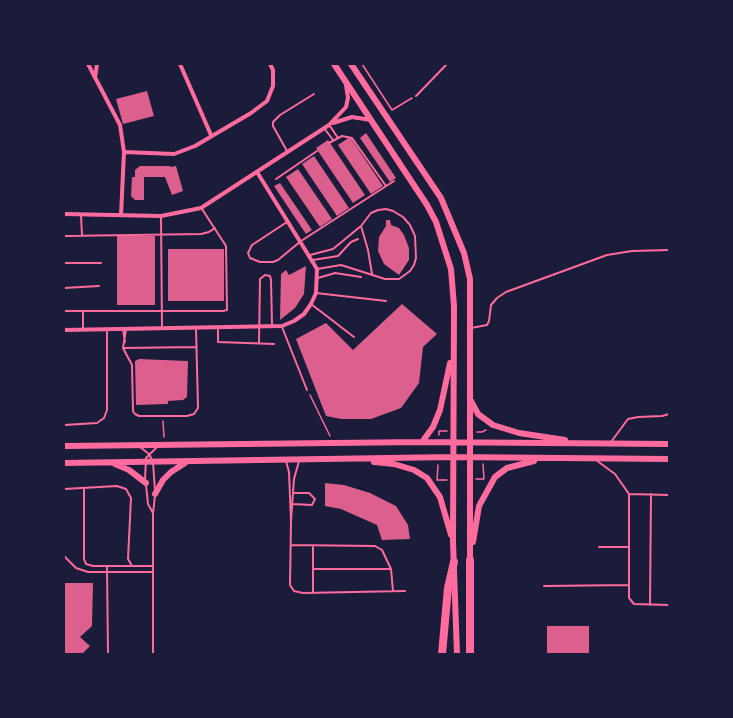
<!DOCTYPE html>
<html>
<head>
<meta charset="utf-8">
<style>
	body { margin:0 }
	#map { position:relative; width:733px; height:718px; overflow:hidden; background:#1b1b3a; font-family:"Sofia Sans Condensed",sans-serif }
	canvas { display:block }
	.frame { position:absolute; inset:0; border:65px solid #1b1b3a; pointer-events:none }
</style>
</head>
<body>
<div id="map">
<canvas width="733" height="718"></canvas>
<div class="frame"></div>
</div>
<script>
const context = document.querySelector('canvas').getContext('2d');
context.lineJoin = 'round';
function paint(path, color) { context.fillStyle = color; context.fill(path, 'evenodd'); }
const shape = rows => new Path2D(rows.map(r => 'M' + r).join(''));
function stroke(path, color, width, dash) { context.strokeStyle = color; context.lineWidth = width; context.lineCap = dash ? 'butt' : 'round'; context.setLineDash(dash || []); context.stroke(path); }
paint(shape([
	[147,91,154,116,123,124,116,99],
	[366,133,396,178,390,182,360,138],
	[350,137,383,186,371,194,338,145],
	[328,140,365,195,353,203,316,148],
	[314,156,349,208,337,216,302,164],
	[140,166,170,166,170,167,176,166,183,191,172,195,165,177,144,177,144,200,135,200,131,196,132,177,135,177,135,170],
	[298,169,332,219,320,227,286,177],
	[280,183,312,230,306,234,274,186],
	[386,220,390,220,391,225,399,228,404,235,409,248,409,260,399,275,384,264,378,251,379,237,386,226],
	[117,236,155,236,155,305,117,305],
	[168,249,224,249,224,301,168,301],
	[306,266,304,294,295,308,280,320,281,274,286,270,289,275],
	[402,304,437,334,423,347,419,383,401,408,371,419,341,419,326,416,296,339,326,323,353,350],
	[139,359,188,361,187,397,183,400,168,401,168,404,136,405,135,361],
	[325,483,344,485,370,493,396,506,408,525,410,539,382,540,377,525,341,509,325,506],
	[64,583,93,583,92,626,80,637,90,646,82,654,64,654],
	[547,626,589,626,589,654,547,654]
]), '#dd5f8e');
stroke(shape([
	[362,64,392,110],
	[392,110,412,98],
	[310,395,330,436],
	[163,421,164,437],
	[477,432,482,432,486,430],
	[439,435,439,431,447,431],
	[438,465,437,480,447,480],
	[476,479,484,479,483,464]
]), '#ff6b9d', 1.5);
stroke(shape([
	[416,96,447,64],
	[330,126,338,138],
	[324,128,333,140],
	[329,143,342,136,352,138,386,186],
	[287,151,273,126,273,122,280,115,314,94],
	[276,179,317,151],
	[81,215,82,236],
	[161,216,162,328],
	[287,222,252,245,248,253,250,258,260,262,273,262,278,260,301,241,394,181],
	[361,226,368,250,372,274],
	[64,236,201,234,209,232,215,228],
	[310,255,333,249,361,226,371,213,378,210,386,209,393,211,403,217,410,225,415,236,416,258,414,265,410,271,399,279,385,279,341,265,317,269],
	[313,260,338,256,351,242,358,239],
	[64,263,101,263],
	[318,278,335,273,361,277],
	[64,288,99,286],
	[316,293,386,301],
	[311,304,354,337],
	[64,311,223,311,227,310,226,246,202,209],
	[282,327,307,390],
	[218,328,218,342,274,344],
	[471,328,487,325,489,321,491,305,497,298,506,292,607,255,632,251,669,250],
	[123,329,125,342],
	[126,329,123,348,132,365,133,411,135,414,139,416,187,416,194,414,198,408,196,328],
	[83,330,83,311],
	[259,343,260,279,265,275,270,276,271,280,272,325],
	[123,348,196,347],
	[64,425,97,423,104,418,107,410,107,330],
	[611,442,628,419,638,417,662,416,669,414],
	[140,447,149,454,153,462,155,491],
	[596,460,615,474,629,494,629,598,634,604,669,605],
	[286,461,289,472,291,521],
	[299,461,294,479,291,521,290,585,294,591,303,593,405,591],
	[145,480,146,458,157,447],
	[146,485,148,504,153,513],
	[84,488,84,559,86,564,93,566,153,566],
	[64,489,117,486,126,489,131,498,128,559,132,566],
	[629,494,669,495],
	[293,504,312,505,315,499,309,493,293,493],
	[291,545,375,546,382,550,391,569,393,591],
	[599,547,628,547],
	[64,556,76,568,88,572,153,572],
	[107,566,108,654],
	[313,569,391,569],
	[544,586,629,585],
	[313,592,313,546],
	[650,605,651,494],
	[153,654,153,514,155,495]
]), '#ff6b9d', 2);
stroke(shape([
	[88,64,120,125,124,152,121,215],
	[180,64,211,135],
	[95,78,97,64],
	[333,123,352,117,371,120],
	[124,152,174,154,195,146,251,113,267,101,273,86,273,70,270,64],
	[64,214,161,216,201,208,329,125,346,107,348,98,346,85],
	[64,330,282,326,294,321,304,314,311,304,316,293,317,269,257,172]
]), '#ff6b9d', 4);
stroke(shape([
	[334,64,427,205,436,222,451,269,454,306,453,542,457,654],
	[351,64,441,198,464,253,470,279,470,560],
	[471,401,478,414,493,425,519,433,565,440],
	[422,442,433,427,440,410,450,363],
	[64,446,422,442,669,444],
	[374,462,394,464,414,470,427,478,440,497,451,535],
	[64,463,453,457,669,459],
	[115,464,129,470,146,483],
	[155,494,163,480,171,472,185,463],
	[473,542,479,506,495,477,507,468,534,461]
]), '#ff6b9d', 6);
stroke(shape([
	[470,560,470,654],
	[442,654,448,588,454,562]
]), '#ff6b9d', 8);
</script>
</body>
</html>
